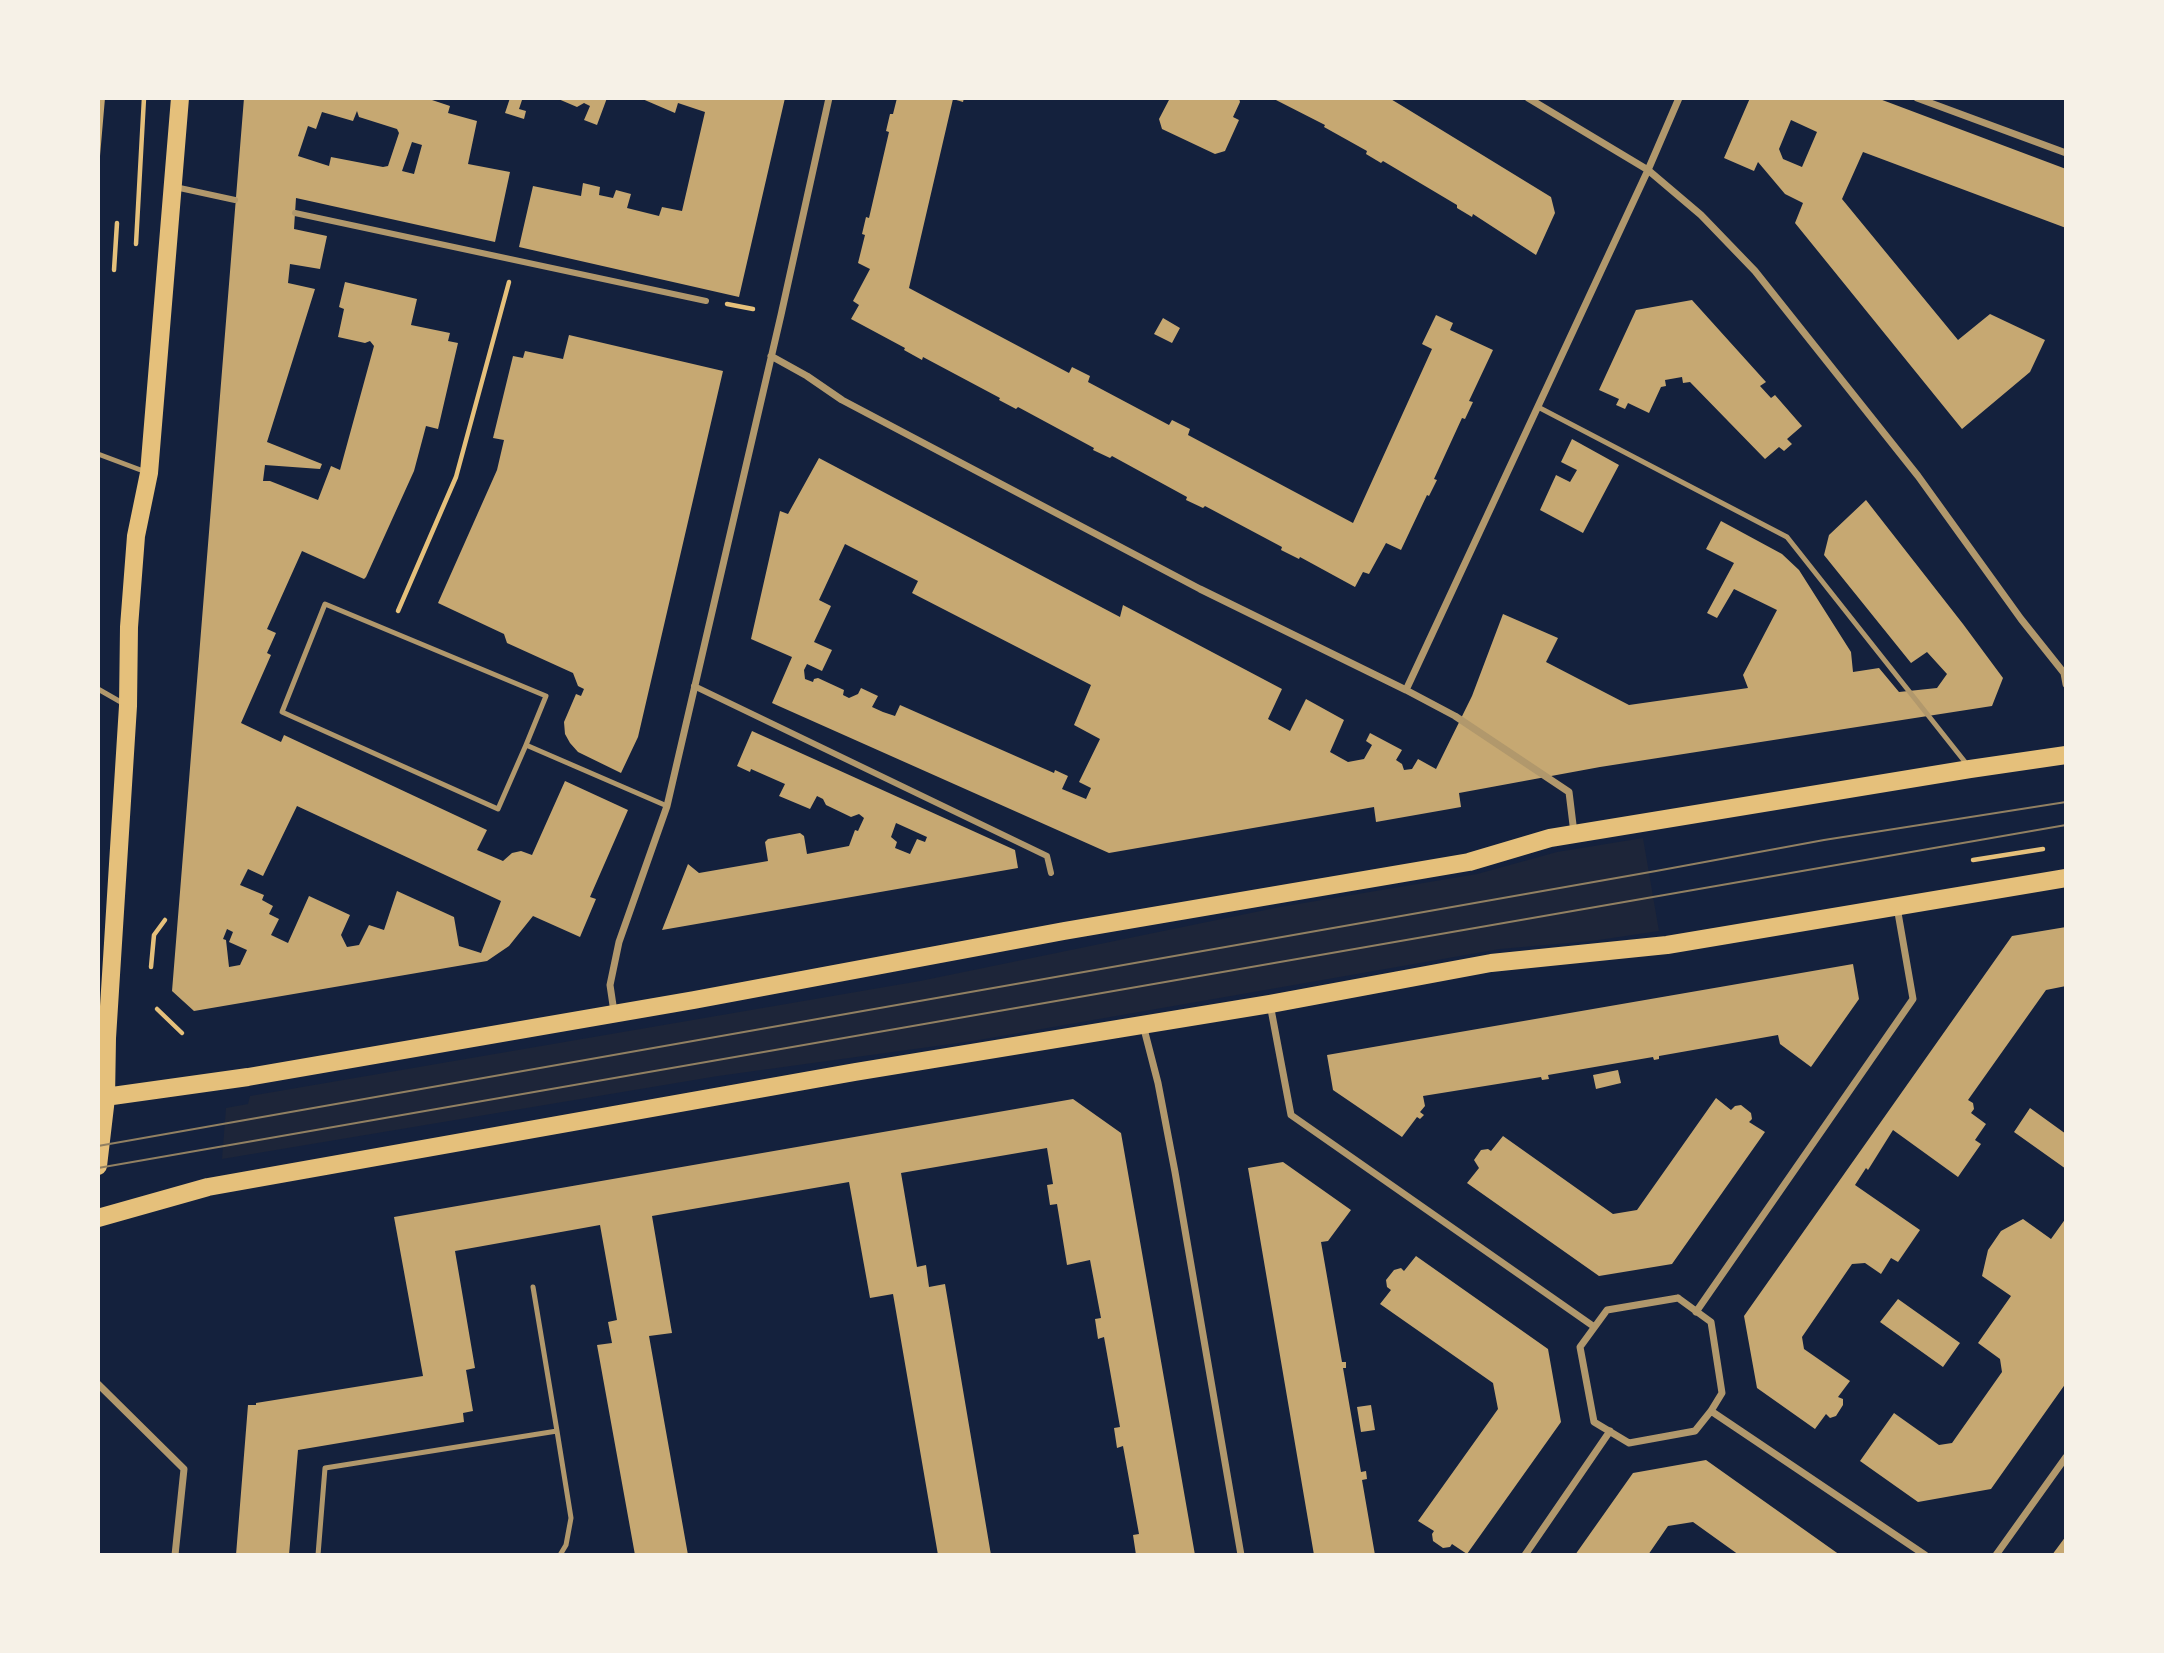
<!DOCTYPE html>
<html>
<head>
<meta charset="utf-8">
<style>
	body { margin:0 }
	#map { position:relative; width:2164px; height:1653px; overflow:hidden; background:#14213d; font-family:"DM Sans",sans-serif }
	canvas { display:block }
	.frame { position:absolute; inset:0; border:100px solid #f6f1e7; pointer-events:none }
</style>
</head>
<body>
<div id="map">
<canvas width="2164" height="1653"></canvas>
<div class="frame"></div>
</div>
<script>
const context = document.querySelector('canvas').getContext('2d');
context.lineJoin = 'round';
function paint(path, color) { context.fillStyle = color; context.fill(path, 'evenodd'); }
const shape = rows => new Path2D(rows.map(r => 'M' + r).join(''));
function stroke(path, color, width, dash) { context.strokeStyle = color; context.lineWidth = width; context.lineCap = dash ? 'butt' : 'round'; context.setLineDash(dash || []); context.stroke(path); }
paint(shape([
	[1643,838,1659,931,1592,941,1500,949,973,1041,718,1076,222,1159,226,1108,248,1104,250,1096,920,981,1280,907,1477,874,1557,852]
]), '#1d2539');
paint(shape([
	[98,98,105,98,100,156,98,156],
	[244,98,426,98,450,106,448,113,477,121,468,164,510,172,495,242,296,198,294,229,327,236,320,269,290,264,288,283,315,289,267,442,322,464,320,469,265,465,263,481,270,481,318,500,331,466,340,470,374,346,370,341,365,343,338,337,344,309,339,307,345,282,417,299,411,325,450,333,448,341,458,343,438,429,426,426,414,471,366,577,364,579,302,551,267,629,276,633,267,653,271,655,241,723,281,742,284,735,487,830,477,850,503,861,512,853,521,851,532,855,565,781,628,810,590,897,596,899,580,937,533,916,509,946,487,961,194,1011,172,991],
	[357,111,359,117,397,129,399,133,388,166,383,167,331,157,329,166,298,156,308,126,316,129,322,112,353,121],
	[412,142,422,145,414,174,402,171],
	[297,806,501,901,481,953,459,946,454,917,397,891,384,930,369,925,359,945,347,947,341,935,350,915,309,896,288,943,271,935,279,919,269,914,273,906,262,900,264,895,240,885,248,869,263,876],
	[227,929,233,932,229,942,247,950,240,965,229,967,226,940,223,939],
	[510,98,522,100,519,109,526,111,524,119,505,113],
	[556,98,607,98,597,125,584,120,590,106,584,103,577,107],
	[640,98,785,98,739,297,519,247,533,186,581,196,583,183,600,187,599,195,613,198,616,190,631,194,627,208,659,216,662,207,682,211,705,112,678,103,675,113],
	[897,98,964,98,963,102,953,99,909,288,1069,373,1072,367,1090,376,1088,382,1169,425,1172,420,1190,429,1188,435,1353,523,1432,349,1422,344,1436,315,1453,323,1450,330,1493,350,1469,401,1473,402,1465,419,1462,418,1434,479,1437,480,1429,496,1427,495,1401,550,1386,543,1369,574,1363,572,1355,587,1300,557,1299,559,1281,550,1282,547,1205,506,1203,508,1186,500,1187,497,1112,456,1110,458,1093,450,1094,448,1018,407,1016,409,999,400,1000,398,923,357,922,360,904,350,905,348,851,319,859,305,853,301,870,269,858,263,865,235,862,234,866,217,869,218,889,132,886,131,890,114,893,114],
	[1170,98,1239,98,1240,102,1233,117,1239,120,1225,151,1215,154,1162,129,1159,119],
	[1272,98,1389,98,1404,107,1551,197,1555,213,1536,255,1473,214,1472,217,1457,208,1457,205,1383,161,1381,163,1366,154,1367,151,1324,127,1325,125],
	[1750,98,1877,98,2066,169,2066,228,1863,152,1842,199,1958,340,1990,314,2045,340,2030,372,1962,429,1795,223,1803,203,1785,194,1758,162,1754,171,1724,158],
	[1791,120,1817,132,1802,167,1783,159,1779,149],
	[1692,300,1766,382,1760,386,1771,398,1775,395,1802,426,1787,439,1792,444,1784,451,1779,447,1765,459,1690,382,1683,383,1682,377,1665,380,1666,386,1661,387,1649,413,1628,403,1625,409,1616,405,1619,399,1599,390,1636,310],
	[1163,318,1180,328,1172,343,1154,334],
	[569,335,723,371,638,737,621,773,578,752,570,743,565,734,564,722,576,694,581,696,584,689,578,686,573,673,507,643,504,634,438,603,497,470,504,440,493,438,513,356,523,358,525,351,563,359],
	[1572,439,1619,465,1583,533,1540,510,1556,475,1570,482,1577,470,1561,462],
	[819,458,1120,617,1123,605,1282,689,1268,719,1290,731,1306,699,1344,720,1330,752,1348,762,1364,759,1372,745,1366,741,1370,733,1402,750,1396,760,1402,764,1404,770,1412,769,1418,759,1436,769,1472,696,1503,614,1558,638,1546,662,1629,705,1748,688,1743,675,1777,610,1734,589,1717,618,1707,613,1734,563,1706,549,1721,521,1782,554,1799,570,1851,652,1853,672,1879,668,1899,692,1937,688,1947,674,1927,652,1911,663,1824,555,1829,535,1866,500,1963,624,2003,678,1992,706,1600,767,1459,793,1461,807,1376,822,1374,807,1109,853,772,703,792,657,751,639,780,511,788,514],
	[845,544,918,581,912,593,1091,685,1074,725,1100,739,1079,782,1091,788,1086,799,1062,789,1068,776,1055,770,1054,773,900,705,895,716,883,712,872,707,878,696,861,688,858,694,849,698,843,695,844,690,818,678,814,679,813,682,805,679,804,670,807,664,822,671,832,650,814,642,831,606,819,600],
	[752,731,1015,850,1018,868,662,930,688,864,699,873,768,861,765,842,768,839,800,833,804,836,807,854,849,846,855,830,858,831,864,818,859,814,851,817,826,805,823,799,817,796,810,809,779,796,785,784,751,769,750,772,737,766],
	[896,823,927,837,925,842,917,839,910,854,895,848,897,842,891,837],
	[2066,927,2066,986,2046,990,1968,1100,1973,1103,1974,1109,1971,1113,1986,1124,1975,1140,1981,1144,1958,1177,1893,1130,1868,1170,1866,1168,1855,1185,1920,1230,1898,1262,1891,1258,1881,1274,1865,1263,1852,1264,1802,1337,1804,1349,1850,1381,1838,1397,1843,1399,1843,1405,1836,1416,1830,1418,1826,1414,1815,1429,1757,1388,1744,1316,2012,936],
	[1853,964,1859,999,1811,1067,1780,1044,1778,1035,1659,1056,1659,1059,1654,1060,1653,1057,1548,1075,1549,1079,1542,1080,1541,1077,1423,1096,1425,1106,1420,1112,1424,1115,1420,1119,1417,1117,1402,1137,1333,1090,1327,1055],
	[1618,1070,1621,1083,1596,1089,1593,1075],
	[1716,1098,1731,1110,1735,1106,1741,1105,1751,1113,1752,1119,1749,1122,1765,1132,1672,1264,1599,1276,1467,1183,1479,1168,1474,1160,1481,1150,1488,1149,1491,1151,1503,1136,1613,1214,1637,1210],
	[1073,1099,1121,1133,1195,1555,1136,1555,1133,1535,1139,1534,1123,1446,1117,1448,1114,1428,1120,1427,1104,1337,1098,1339,1095,1319,1101,1318,1090,1260,1067,1265,1057,1204,1050,1205,1047,1185,1053,1184,1047,1148,901,1173,917,1267,926,1265,929,1287,945,1284,991,1555,938,1555,893,1294,870,1298,849,1182,652,1216,672,1333,649,1336,688,1555,635,1555,597,1345,612,1343,608,1322,617,1320,600,1225,455,1251,475,1368,466,1370,473,1411,463,1413,464,1422,298,1450,289,1555,236,1555,248,1405,256,1405,256,1403,423,1376,394,1217],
	[2030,1108,2066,1134,2066,1169,2014,1132],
	[1283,1162,1351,1210,1328,1241,1321,1242,1342,1362,1346,1362,1346,1368,1343,1368,1361,1472,1366,1471,1367,1479,1362,1480,1375,1555,1314,1555,1248,1168],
	[2066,1218,2066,1383,1991,1489,1918,1502,1860,1461,1894,1413,1939,1445,1952,1443,2002,1372,2000,1359,1978,1343,2011,1296,1982,1276,1988,1250,2001,1231,2023,1219,2051,1239],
	[1416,1256,1548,1349,1561,1422,1467,1554,1452,1544,1450,1547,1443,1548,1433,1541,1432,1534,1434,1531,1418,1521,1498,1409,1493,1383,1380,1304,1391,1290,1387,1287,1386,1280,1394,1270,1401,1268,1404,1271],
	[1898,1299,1960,1343,1943,1367,1880,1322],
	[1371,1405,1375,1430,1361,1432,1357,1407],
	[1706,1460,1737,1482,1840,1555,1739,1555,1693,1522,1668,1526,1648,1555,1575,1555,1633,1473],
	[2066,1536,2066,1555,2052,1555]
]), '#c6a872');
stroke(shape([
	[136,244,144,98],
	[114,270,117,223],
	[727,304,753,309],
	[398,611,456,477,509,282],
	[1973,860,2043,849],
	[151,967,154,935,165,920],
	[157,1009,182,1033]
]), '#e5c07b', 4.5);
stroke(shape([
	[1538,407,1787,537,1969,767],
	[98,454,146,472],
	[98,689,126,705],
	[526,745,498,809,282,712,325,604,546,696,526,745,667,806],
	[557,1431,571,1518,566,1545,560,1555],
	[318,1555,325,1468,557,1431,533,1287]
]), '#b1986c', 5);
stroke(shape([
	[175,187,235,200],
	[295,213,706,301],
	[694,686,1047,856,1051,873]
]), '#b1986c', 6);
stroke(shape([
	[1528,98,1648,170,1701,215,1755,271,1918,476,2021,619,2064,673,2066,684],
	[1917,98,2066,153],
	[771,356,807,376,842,400,1200,589,1406,690,1455,716,1569,792,1574,833],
	[1406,690,1648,170,1679,98],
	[1270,1004,1291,1115,1593,1326],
	[614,1012,610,985,619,942,667,806,781,315,829,98],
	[1143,1025,1158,1083,1175,1172,1241,1555],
	[1678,1298,1711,1322,1722,1393,1711,1411,1695,1431,1629,1443,1594,1422,1580,1347,1607,1310,1678,1298],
	[1696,1312,1913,999,1897,907],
	[98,1384,184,1469,175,1555],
	[1711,1411,1925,1555],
	[1525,1555,1610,1431],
	[1996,1555,2066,1457]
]), '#b1986c', 7);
stroke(shape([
	[98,1098,248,1077,694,1000,1064,931,1469,862,1550,838,1970,769,2066,755],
	[98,1166,106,1098,107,1038,128,706,129,627,136,536,149,473,180,98],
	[98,1218,208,1187,855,1072,1270,1004,1491,963,1667,945,2066,878]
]), '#e5c07b', 18);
stroke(shape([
	[98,1146,1656,871,1824,840,2066,802],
	[98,1168,2066,825]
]), '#918062', 2);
</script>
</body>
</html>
